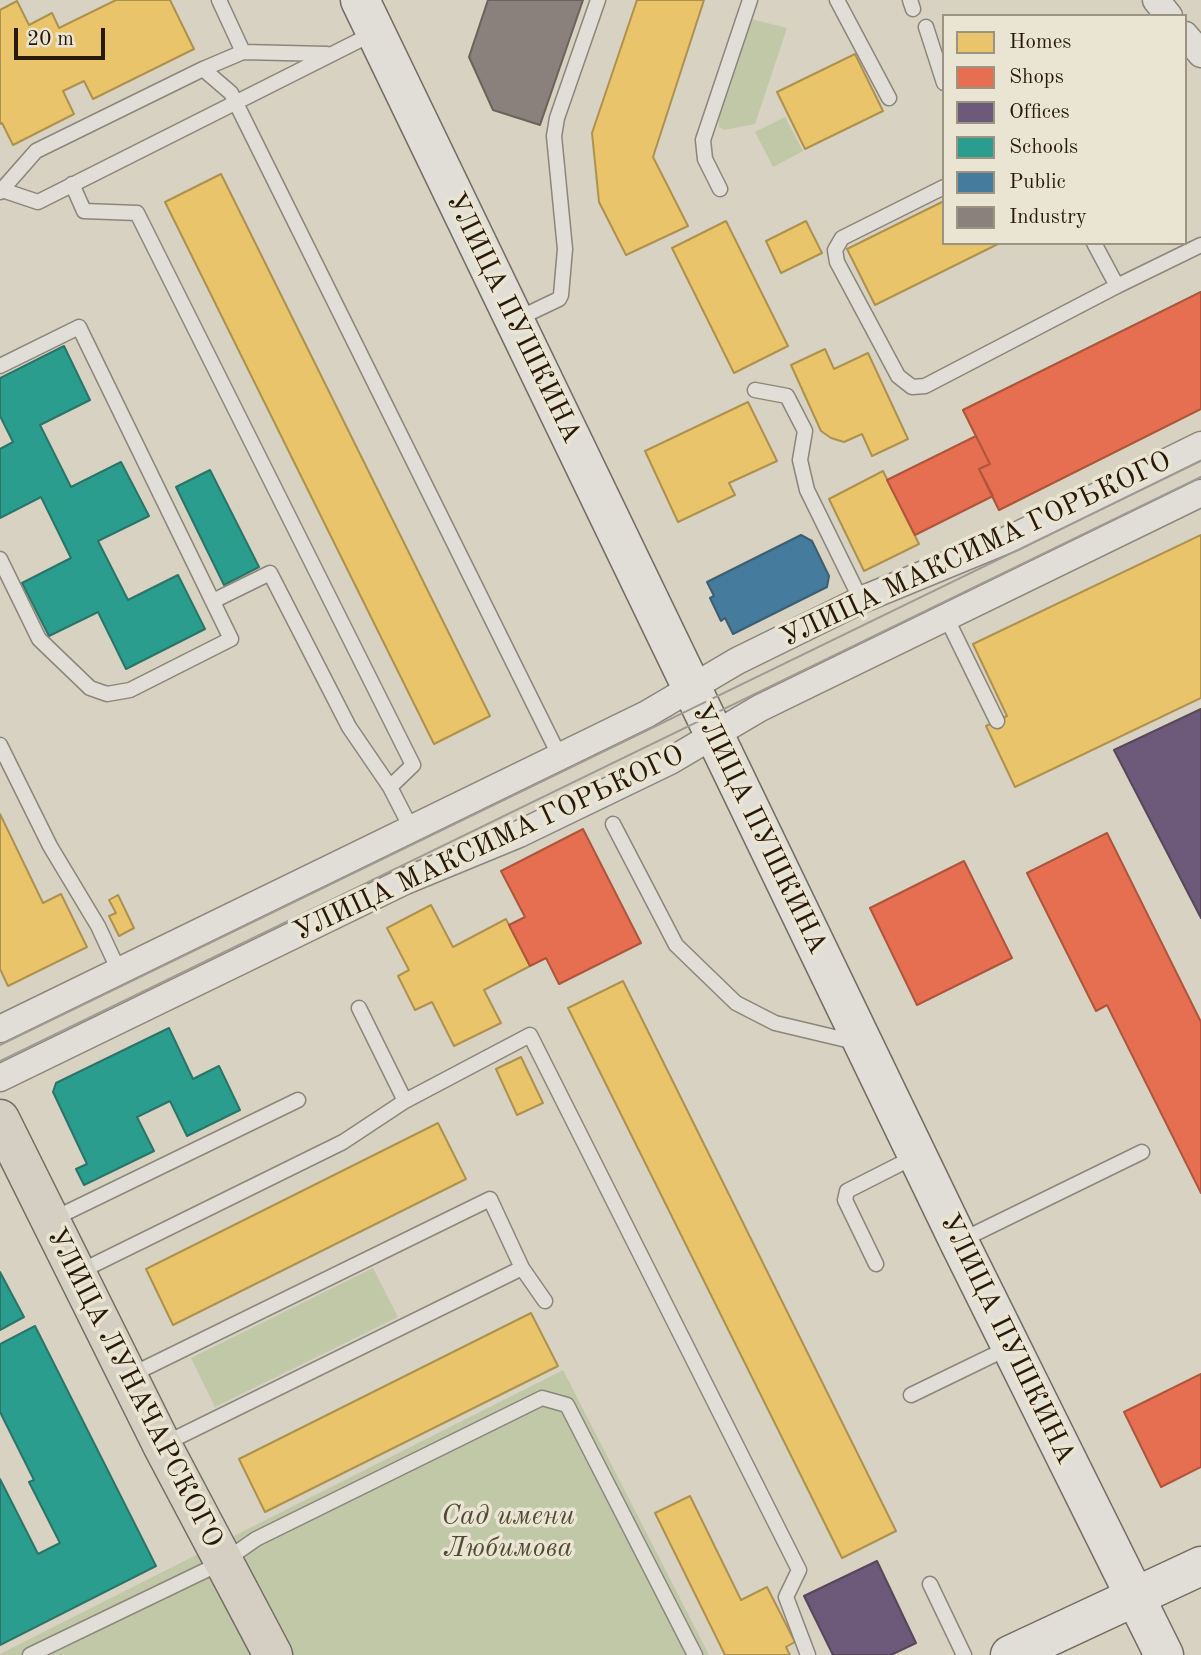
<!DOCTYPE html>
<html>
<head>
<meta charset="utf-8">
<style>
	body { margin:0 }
	#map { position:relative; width:1201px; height:1655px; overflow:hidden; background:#d7d2c2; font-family:"Old Standard TT",serif }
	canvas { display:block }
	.legend { position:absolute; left:942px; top:14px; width:245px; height:231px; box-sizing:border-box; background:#eae5d2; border:2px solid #9d9382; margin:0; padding:9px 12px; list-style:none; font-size:21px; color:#29190b }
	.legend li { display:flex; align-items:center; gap:14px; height:35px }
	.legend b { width:35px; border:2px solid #9d9382 }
	.scale { position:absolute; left:14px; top:28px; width:91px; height:32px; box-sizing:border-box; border:4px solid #29190b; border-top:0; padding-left:9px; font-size:21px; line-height:24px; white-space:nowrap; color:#29190b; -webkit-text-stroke:5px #eae5d2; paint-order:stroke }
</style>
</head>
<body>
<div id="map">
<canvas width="1201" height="1655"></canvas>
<ul class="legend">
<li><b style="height:19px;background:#e9c46a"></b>Homes</li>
<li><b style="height:19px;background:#e76f51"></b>Shops</li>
<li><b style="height:19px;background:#6d597a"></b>Offices</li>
<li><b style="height:19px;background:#2a9d8f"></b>Schools</li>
<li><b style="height:19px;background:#457b9d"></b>Public</li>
<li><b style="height:19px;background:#8a817c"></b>Industry</li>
</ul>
<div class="scale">20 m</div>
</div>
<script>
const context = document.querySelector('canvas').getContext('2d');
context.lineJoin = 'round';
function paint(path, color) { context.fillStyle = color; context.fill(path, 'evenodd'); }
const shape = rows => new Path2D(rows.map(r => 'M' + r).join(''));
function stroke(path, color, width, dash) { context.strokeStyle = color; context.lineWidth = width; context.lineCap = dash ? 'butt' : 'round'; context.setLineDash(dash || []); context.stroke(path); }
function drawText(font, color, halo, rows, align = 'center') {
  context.font = font + ' "Old Standard TT",serif'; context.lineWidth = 7; context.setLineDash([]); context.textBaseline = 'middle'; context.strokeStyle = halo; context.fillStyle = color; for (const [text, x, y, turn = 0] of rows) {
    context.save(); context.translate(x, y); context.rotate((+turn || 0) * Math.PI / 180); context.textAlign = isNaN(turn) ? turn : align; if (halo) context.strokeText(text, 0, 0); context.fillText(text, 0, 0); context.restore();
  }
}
paint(shape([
	[751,19,787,28,755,124,724,130,719,127,718,118],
	[785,117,803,151,773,167,755,132],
	[373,1268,398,1317,215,1407,191,1358],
	[563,1370,709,1655,0,1655,0,1654]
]), '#c0c8a8');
const homes = shape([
	[116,0,170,0,194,49,93,99,84,81,63,91,74,114,13,145,2,123,0,124,0,10,17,1,29,25,52,13,59,28,116,0],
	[637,0,704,0,653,157,688,226,626,255,599,202,592,133,637,0],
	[855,54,883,111,805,149,777,92,855,54],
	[221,174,490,716,434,744,165,202,221,174],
	[944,201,944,243,1000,243,875,305,847,249,944,201],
	[726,221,788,346,734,373,672,248,726,221],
	[806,221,822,253,781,273,766,241,806,221],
	[1201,292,1201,359,990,464,963,410,1201,292],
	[825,349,834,369,868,353,908,439,872,456,862,434,844,442,831,438,821,431,791,365,825,349],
	[1201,359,1201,409,999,510,979,469,1201,359],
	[748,402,777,461,729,483,735,495,678,522,645,451,748,402],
	[883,471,919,544,864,571,829,499,883,471],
	[1201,535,1201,698,1015,787,986,726,1007,716,973,644,1201,535],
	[0,814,43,903,61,894,87,947,8,986,0,969,0,814],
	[118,895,134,928,119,936,109,916,116,913,109,900,118,895],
	[431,905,453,947,506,919,530,966,484,990,501,1023,454,1046,432,1002,415,1010,398,976,409,970,387,928,431,905],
	[623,981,896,1531,842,1558,568,1008,623,981],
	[521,1057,543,1103,517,1115,496,1069,521,1057],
	[438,1123,466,1179,173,1325,146,1269,438,1123],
	[531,1313,558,1366,265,1512,239,1459,531,1313],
	[690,1496,741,1600,767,1587,795,1642,786,1647,790,1655,725,1655,655,1513,690,1496]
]);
paint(homes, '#e9c46a');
stroke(homes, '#af914e', 2);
const shops = shape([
	[1201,292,1201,409,999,510,979,469,990,464,963,410,1201,292],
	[976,436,990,464,979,469,993,496,915,535,887,480,976,436],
	[583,829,641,943,559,984,546,958,530,966,509,925,525,917,501,871,583,829],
	[1107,833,1201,1022,1201,1193,1107,1005,1096,1011,1027,873,1107,833],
	[964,861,1012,958,917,1005,870,908,964,861],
	[1201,1374,1201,1467,1161,1487,1124,1412,1201,1374]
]);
paint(shops, '#e76f51');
stroke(shops, '#ae553c', 2);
const offices = shape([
	[1201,709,1201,918,1114,750,1201,709],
	[877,1561,916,1643,891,1655,833,1655,804,1596,877,1561]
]);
paint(offices, '#6d597a');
stroke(offices, '#594659', 2);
const schools = shape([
	[64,346,90,400,40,425,71,487,121,462,149,516,98,541,128,600,178,575,205,629,126,669,98,612,49,636,22,583,71,558,41,497,0,518,0,449,13,442,0,416,0,378,64,346],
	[210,470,259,567,224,585,176,487,210,470],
	[169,1028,193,1079,219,1066,240,1110,187,1136,170,1101,137,1117,154,1151,84,1185,76,1169,87,1164,53,1092,56,1083,169,1028],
	[0,1272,24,1317,0,1330,0,1272],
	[35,1326,156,1566,0,1645,0,1479,38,1554,60,1543,29,1482,34,1480,0,1412,0,1344,35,1326]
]);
paint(schools, '#2a9d8f');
stroke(schools, '#2a7567', 2);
const public = shape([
	[801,535,812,541,829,576,827,587,733,634,725,618,721,621,710,598,714,596,707,582,801,535]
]);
paint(public, '#457b9d');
stroke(public, '#3d5e71', 2);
const industry = shape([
	[488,0,583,0,540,125,493,110,469,57,488,0]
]);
paint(industry, '#8a817c');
stroke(industry, '#6d625a', 2);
const lane = shape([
	[219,0,243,52,327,54],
	[837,0,889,98],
	[910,0,913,9],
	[926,27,944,83],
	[203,69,243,52],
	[72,184,84,211,137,213,413,765,390,787,411,828],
	[944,187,842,238,835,250,837,262,898,376,912,387,925,386,1117,286],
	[720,189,705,159,703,140,750,0],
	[2,190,38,202,374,33],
	[0,192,36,151,203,69,231,93,560,757],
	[1094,243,1117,286,1201,245],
	[517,319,559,299,561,295,565,249,554,136,557,118,598,0],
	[0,366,79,327,231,639,130,690,107,694,90,688,39,639,0,559],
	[755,390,787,396,805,431,800,460,807,490,861,600],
	[213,601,270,573,349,727,390,787],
	[946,617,997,721],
	[0,745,50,846,98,926,119,971],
	[613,824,676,945,736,1003,775,1023,855,1042],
	[359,1008,405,1101],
	[51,1220,298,1100],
	[962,1240,1142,1152],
	[876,1264,845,1200,847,1191,916,1156],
	[77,1273,343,1142,405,1101,530,1035,799,1570,786,1597,808,1655],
	[129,1376,490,1199,522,1268,545,1301],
	[911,1395,1010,1347],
	[162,1445,522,1268],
	[930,1584,964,1655],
	[30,1655,223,1562,256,1539,542,1398,567,1405,695,1655]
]);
const street = shape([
	[1156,0,1169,16],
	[1185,35,1201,54],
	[0,1029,647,714,737,661,861,600,1014,537,1201,445],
	[0,1078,405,881,519,834,670,761,760,708,1201,493]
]);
const secondary = shape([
	[360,0,959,1242,1164,1655],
	[1010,1655,1201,1566]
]);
const primary = shape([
	[0,1119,162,1445,273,1655]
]);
stroke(lane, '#8b867b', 17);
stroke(street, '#8b867b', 29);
stroke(secondary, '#726d63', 41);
stroke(primary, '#726d63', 41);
stroke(lane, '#e0ded6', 14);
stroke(street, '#e0ded6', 26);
stroke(secondary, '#e0ded6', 38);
stroke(primary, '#d4cfc2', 38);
stroke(shape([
	[0,1045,1201,461],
	[0,1061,1201,477]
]), '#9e9b93', 2);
drawText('28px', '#29190b', '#eae5d2', [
	["УЛИЦА ПУШКИНА",513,318,64],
	["УЛИЦА МАКСИМА ГОРЬКОГО",976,550,-25],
	["УЛИЦА ПУШКИНА",759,829,64],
	["УЛИЦА МАКСИМА ГОРЬКОГО",489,844,-25],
	["УЛИЦА ПУШКИНА",1007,1339,64],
	["УЛИЦА ЛУНАЧАРСКОГО",134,1388,63]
]);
drawText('italic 28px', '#514b34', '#eae5d2', [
	["Сад имени",508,1517],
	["Любимова",508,1549]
]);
</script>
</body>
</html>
